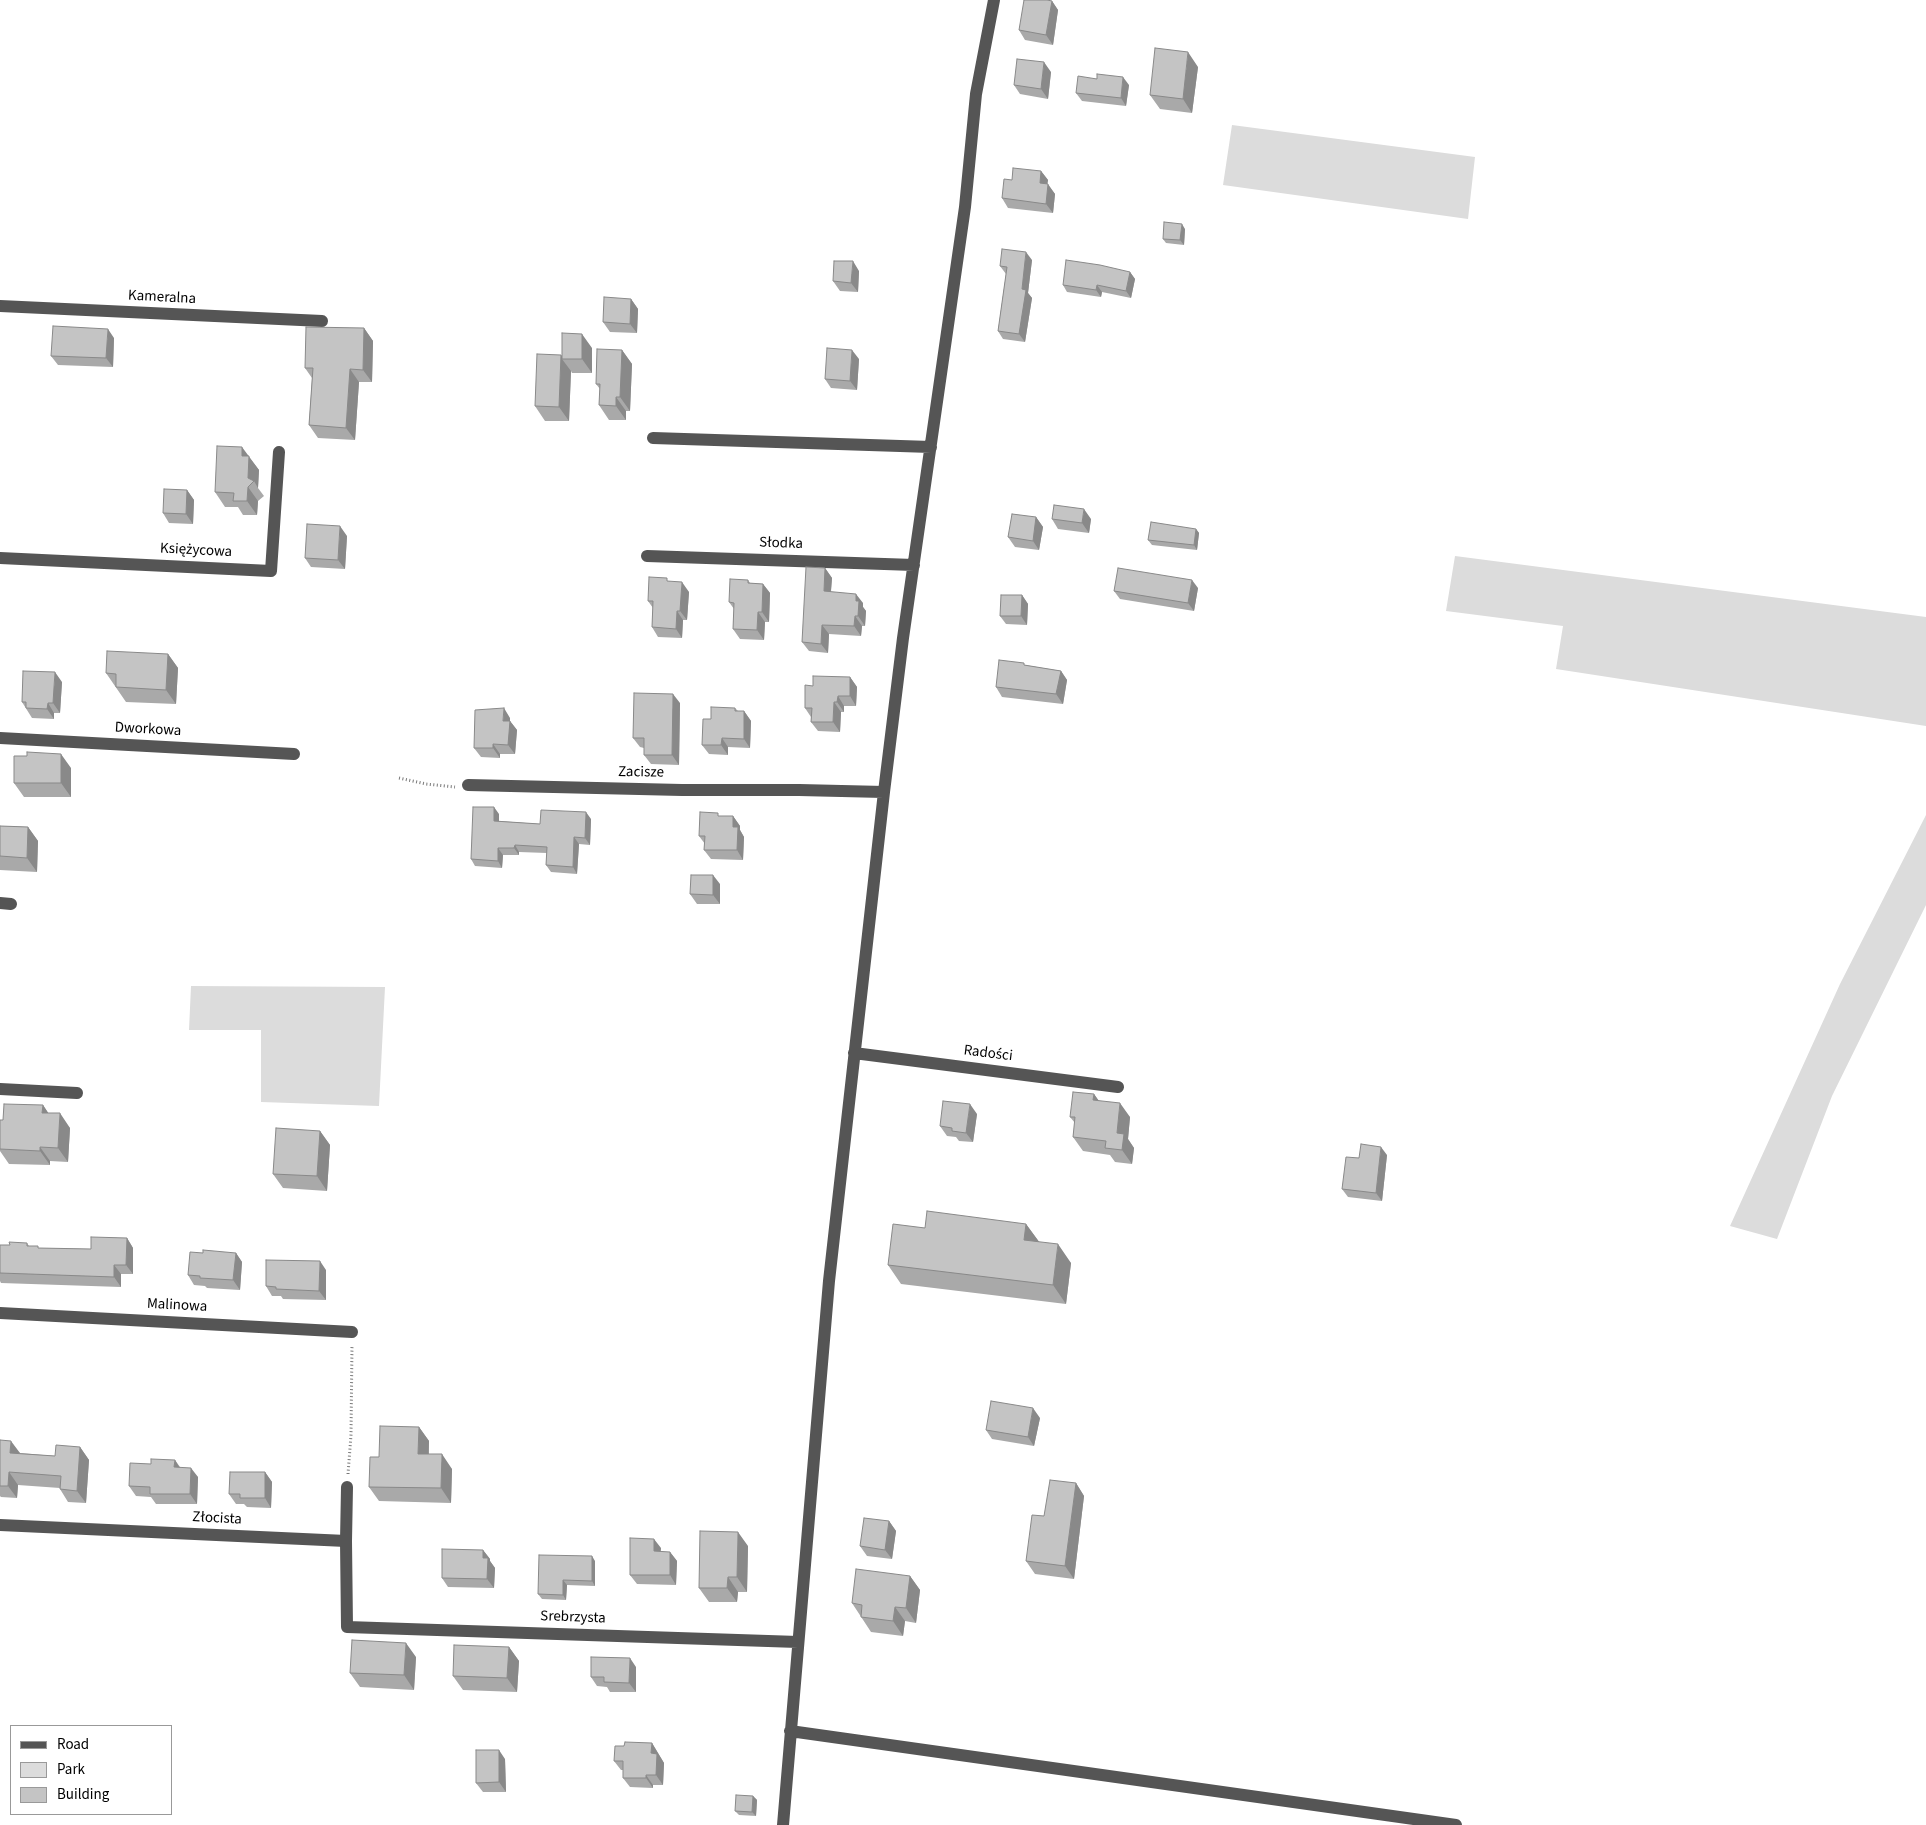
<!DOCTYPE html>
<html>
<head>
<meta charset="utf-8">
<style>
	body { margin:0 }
	#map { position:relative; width:1926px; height:1825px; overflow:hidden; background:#fff; font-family:"Source Sans 3",sans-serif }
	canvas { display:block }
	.legend { position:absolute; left:10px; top:1725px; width:162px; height:90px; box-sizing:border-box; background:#fff; border:1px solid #999; margin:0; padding:6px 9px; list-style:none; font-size:15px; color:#000 }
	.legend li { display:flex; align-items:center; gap:10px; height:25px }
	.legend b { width:25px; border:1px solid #999 }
</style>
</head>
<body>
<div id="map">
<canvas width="1926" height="1825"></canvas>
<ul class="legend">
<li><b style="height:6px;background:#555"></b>Road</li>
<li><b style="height:14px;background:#dcdcdc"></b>Park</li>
<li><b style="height:14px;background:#c4c4c4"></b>Building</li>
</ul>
</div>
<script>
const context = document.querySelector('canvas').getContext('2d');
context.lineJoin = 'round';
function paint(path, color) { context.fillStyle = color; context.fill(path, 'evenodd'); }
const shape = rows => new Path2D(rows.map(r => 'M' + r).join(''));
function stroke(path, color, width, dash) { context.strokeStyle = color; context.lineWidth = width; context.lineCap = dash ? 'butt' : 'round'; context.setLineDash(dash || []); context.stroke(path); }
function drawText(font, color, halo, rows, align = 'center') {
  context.font = font + ' "Source Sans 3",sans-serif'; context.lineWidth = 4; context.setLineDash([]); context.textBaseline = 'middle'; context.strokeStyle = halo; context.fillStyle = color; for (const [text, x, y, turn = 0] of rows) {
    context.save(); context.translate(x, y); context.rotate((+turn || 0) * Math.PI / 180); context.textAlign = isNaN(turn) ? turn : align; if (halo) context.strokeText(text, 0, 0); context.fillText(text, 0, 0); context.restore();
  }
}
paint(shape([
	[1232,125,1475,157,1468,219,1223,185],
	[1455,556,1926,617,1926,726,1556,669,1563,626,1446,611],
	[1926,815,1926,905,1832,1096,1777,1239,1730,1226,1840,984],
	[191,986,385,987,379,1106,261,1102,261,1030,189,1030]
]), '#dcdcdc');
stroke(shape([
	[399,778,426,784,455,787],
	[348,1474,351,1435,352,1345]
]), '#777', 3, [1, 2.5]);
stroke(shape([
	[0,306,322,321],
	[653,438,931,447],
	[647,556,914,565],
	[0,558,271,571,279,452],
	[0,738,294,754],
	[468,785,682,790,799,790,884,792],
	[0,903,11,904],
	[854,1053,1118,1087],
	[0,1089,77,1093],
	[0,1313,352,1332],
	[0,1525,346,1541,347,1627,798,1642],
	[346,1541,347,1487],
	[790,1731,1456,1825],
	[783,1825,829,1281,884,792,903,638,965,207,976,94,994,0]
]), '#555', 12);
paint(shape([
	[1052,1,1058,10,1053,45,1025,40,1019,30],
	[1198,67,1192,113,1160,109,1150,95],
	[1051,72,1048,99,1020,94,1014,85],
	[1129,85,1126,106,1082,101,1076,93],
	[1041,171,1048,180,1047,184,1055,194,1053,213,1008,208,1002,198,1012,180],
	[1185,229,1184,245,1166,243,1163,239],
	[1032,260,1028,293,1032,298,1025,342,1003,339,998,331,1006,274,1000,266],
	[859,271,858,292,840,291,833,281],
	[1130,272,1135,279,1131,298,1102,292,1101,297,1067,292,1063,285],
	[631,299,638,309,637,333,610,332,603,322],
	[364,328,373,341,372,382,359,382,355,440,318,438,309,425,312,378,305,368],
	[114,338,113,367,58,365,51,356],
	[592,348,592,373,572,373,571,371,569,421,545,421,535,406,561,355,562,356],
	[622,350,632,364,630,411,626,411,626,420,609,420,599,405,600,389,596,384],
	[859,359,857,390,831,388,825,379],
	[248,456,259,470,258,488,264,496,258,501,257,515,243,515,238,507,225,507,215,492],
	[187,490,194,500,193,524,169,523,163,513],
	[1036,517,1043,527,1039,550,1015,547,1008,537],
	[1052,519,1091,519,1089,533,1058,529],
	[1196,529,1199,533,1197,550,1152,545,1148,540],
	[347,536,345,569,311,567,305,558],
	[825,568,832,578,831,592,863,603,863,607,866,611,865,626,862,626,861,636,829,634,828,653,809,651,802,642],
	[748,580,750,583,763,584,770,593,769,622,765,622,764,640,740,639,733,629,734,609,729,602],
	[669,581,689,592,687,620,683,620,682,638,658,637,652,627,653,608,648,601],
	[1198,588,1194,611,1120,599,1114,591],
	[1022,595,1028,604,1027,625,1006,624,1000,616],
	[168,654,178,668,176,704,126,702,106,673],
	[1025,665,1061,671,1067,680,1063,704,1002,697,996,687],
	[850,677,857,687,856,706,844,706,844,712,841,712,840,732,818,731,811,722,811,717,805,708,813,686],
	[62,682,60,713,54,713,54,719,32,718,22,702],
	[680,703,679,765,651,764,644,755,644,748,640,747,633,738],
	[735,708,738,711,744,711,751,721,750,748,728,747,728,755,709,754,702,745,711,719],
	[510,718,510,721,517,730,515,754,500,754,500,758,481,757,474,748],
	[71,768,71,797,24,797,14,783],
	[499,814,499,821,540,824,591,819,590,845,579,844,577,874,551,872,546,865,547,853,519,852,519,855,503,855,502,868,475,866,471,859],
	[720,816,733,816,740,826,740,830,744,837,743,860,711,859,704,850,705,844,699,836],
	[0,826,28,827,38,841,37,872,0,870],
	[720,884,720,904,697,904,690,894],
	[1094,1094,1098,1100,1130,1117,1128,1139,1134,1148,1132,1164,1115,1162,1110,1155,1083,1151,1073,1137,1075,1123,1070,1117],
	[43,1105,48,1113,70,1128,68,1162,50,1161,50,1165,9,1164,0,1151,0,1120,3,1120],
	[977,1114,973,1142,959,1141,956,1137,947,1136,940,1126],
	[320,1131,330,1145,327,1191,283,1188,273,1174],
	[1387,1155,1382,1201,1348,1197,1342,1189,1359,1158],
	[1026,1224,1039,1242,1071,1263,1066,1304,901,1284,888,1265,925,1228],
	[127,1238,133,1248,133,1274,121,1274,121,1287,1,1283,0,1281,0,1245,10,1245,27,1243,29,1246,39,1248,91,1249],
	[203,1253,236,1253,242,1262,240,1290,207,1288,205,1286,194,1285,188,1275],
	[326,1270,326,1300,283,1299,281,1296,272,1296,266,1286],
	[1040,1418,1034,1446,992,1439,986,1430],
	[419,1427,429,1441,429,1454,452,1469,451,1503,379,1501,369,1487,379,1457],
	[0,1440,20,1453,55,1456,80,1447,89,1460,86,1503,68,1502,60,1489,60,1488,18,1485,17,1498,1,1497,0,1496],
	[175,1460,180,1467,198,1477,197,1504,156,1504,151,1497,136,1496,129,1486,151,1464],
	[265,1472,272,1482,271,1508,247,1507,244,1504,236,1504,229,1494],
	[1076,1483,1084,1496,1074,1579,1035,1574,1026,1561,1044,1516],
	[889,1521,896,1531,892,1559,867,1556,860,1546],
	[748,1546,747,1592,738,1592,737,1602,709,1602,699,1588],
	[661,1548,660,1552,670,1552,677,1561,676,1585,637,1584,630,1575],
	[483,1550,490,1559,490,1561,495,1568,494,1588,448,1587,442,1578],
	[595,1561,595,1586,567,1585,566,1600,542,1599,538,1594],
	[910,1576,920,1590,916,1623,905,1621,903,1636,871,1632,852,1603],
	[509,1647,519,1661,517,1692,463,1690,453,1676],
	[416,1657,414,1690,360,1687,350,1673],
	[636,1667,636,1692,610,1692,607,1687,597,1686,591,1677],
	[652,1743,664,1763,663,1785,653,1785,653,1788,630,1787,623,1778,623,1770,621,1770,614,1761,624,1746],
	[505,1759,506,1792,483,1792,476,1783],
	[753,1796,757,1800,756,1816,739,1815,735,1811]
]), '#a9a9a9');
paint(shape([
	[1052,1,1058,10,1053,45,1046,35],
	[1188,52,1198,67,1192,113,1183,99],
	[1044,62,1051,72,1048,99,1041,89],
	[1123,77,1129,85,1126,106,1121,98],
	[1041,171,1048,180,1046,193,1040,183],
	[1048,184,1055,194,1053,213,1046,204],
	[1182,224,1185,229,1184,245,1180,240],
	[1026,252,1032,260,1028,293,1032,298,1025,342,1019,334,1022,289],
	[853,261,859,271,858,292,851,283],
	[1130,272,1135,279,1131,298,1126,291],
	[1097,285,1102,292,1101,297,1096,290],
	[631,299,638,309,637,333,630,324],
	[364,328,373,341,372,382,363,370],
	[108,329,114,338,113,367,106,358],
	[582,334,592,348,592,373,582,359],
	[622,350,632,364,630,411,620,397],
	[852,350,859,359,857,390,850,381],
	[561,355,563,359,562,359,571,371,569,421,559,407],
	[350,369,359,382,355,440,346,428],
	[616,397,626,411,626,420,616,406],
	[242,447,259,470,258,488,254,481,248,478,242,456],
	[248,487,258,501,257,515,247,501],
	[187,490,194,500,193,524,186,514],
	[1084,509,1091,519,1089,533,1082,523],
	[1036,517,1043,527,1039,550,1033,541],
	[340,526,347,536,345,569,338,560],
	[1196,529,1199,533,1197,550,1194,545],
	[825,568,832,578,830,601,824,591],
	[1192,580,1198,588,1194,611,1188,603],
	[682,582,689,592,687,620,680,611],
	[763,584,770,593,769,622,762,612],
	[856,594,863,603,863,607,866,611,865,626,858,616,856,601],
	[1022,595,1028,604,1027,625,1021,616],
	[677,611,683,620,682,638,676,629],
	[758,612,765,622,764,640,757,630],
	[855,616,862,626,861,636,854,626],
	[822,625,829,634,828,653,821,644],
	[168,654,178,668,176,704,166,690],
	[1061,671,1067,680,1063,704,1056,694],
	[55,672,62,682,60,713,53,703],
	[850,677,857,687,856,706,850,696],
	[673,694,680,703,679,765,672,755],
	[838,696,844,706,844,712,837,702],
	[834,702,841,712,840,732,833,722],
	[48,703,54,713,54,719,47,709],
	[504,708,510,718,510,721,517,730,515,754,508,745,503,721],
	[744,711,751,721,750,748,744,739],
	[722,738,728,747,728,755,721,745],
	[493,744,500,754,500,758,493,748],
	[61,754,71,768,71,797,61,783],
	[494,807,499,814,499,828,494,821],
	[586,812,591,819,590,845,585,838],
	[733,816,740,826,740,830,744,837,743,860,737,850,733,827],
	[28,827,38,841,37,872,27,858],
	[574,837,579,844,577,874,573,867],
	[515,845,519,852,519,855,514,848],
	[498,848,503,855,502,868,498,861],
	[713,875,720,884,720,904,713,895],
	[1094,1094,1104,1108,1093,1100],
	[1120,1103,1130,1117,1128,1139,1134,1148,1132,1164,1122,1150,1117,1133],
	[970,1104,977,1114,973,1142,966,1133],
	[43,1105,53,1120,42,1113],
	[60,1113,70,1128,68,1162,58,1148],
	[320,1131,330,1145,327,1191,317,1176],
	[40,1147,50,1161,50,1165,40,1151],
	[1381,1147,1387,1155,1382,1201,1376,1193],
	[1026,1224,1040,1243,1024,1240],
	[127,1238,133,1248,133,1274,126,1265],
	[1058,1244,1071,1263,1066,1304,1053,1285],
	[236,1253,242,1262,240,1290,233,1280],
	[320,1261,326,1270,326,1300,319,1291],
	[114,1265,121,1274,121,1287,114,1277],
	[1033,1408,1040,1418,1034,1446,1028,1437],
	[419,1427,429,1441,428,1468,418,1454],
	[11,1441,20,1453,10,1453],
	[80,1447,89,1460,86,1503,77,1491],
	[442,1454,452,1469,451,1503,441,1488],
	[175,1460,181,1470,174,1467],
	[191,1468,198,1477,197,1504,190,1494],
	[9,1472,18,1485,17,1498,8,1486],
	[265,1472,272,1482,271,1508,265,1498],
	[1076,1483,1084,1496,1074,1579,1065,1566],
	[889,1521,896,1531,892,1559,885,1550],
	[738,1532,748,1546,747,1592,737,1577],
	[654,1539,661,1548,660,1561,654,1551],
	[483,1550,490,1559,490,1561,495,1568,494,1588,487,1579,483,1558],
	[670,1552,677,1561,676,1585,670,1575],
	[592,1556,595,1561,595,1586,592,1581],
	[910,1576,920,1590,916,1623,906,1608],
	[728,1577,738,1592,737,1602,727,1588],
	[563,1580,567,1585,566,1600,563,1595],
	[895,1607,905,1621,903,1636,893,1621],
	[406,1643,416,1657,414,1690,404,1675],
	[509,1647,519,1661,517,1692,507,1678],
	[630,1658,636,1667,636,1692,629,1683],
	[652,1743,664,1763,663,1785,656,1775,651,1753],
	[499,1750,505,1759,506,1792,499,1782],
	[646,1775,653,1785,653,1788,646,1778],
	[753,1796,757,1800,756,1816,752,1812]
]), '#898989');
const building = shape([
	[1024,0,1047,0,1052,1,1046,35,1019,30,1024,0],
	[1155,48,1188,52,1183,99,1150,95,1155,48],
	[1017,59,1044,62,1041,89,1014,85,1017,59],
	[1097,74,1123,77,1121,98,1076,93,1078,76,1097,79,1097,74],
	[1013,168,1041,171,1040,183,1048,184,1046,204,1002,198,1004,179,1012,180,1013,168],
	[1164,222,1182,224,1180,240,1163,239,1164,222],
	[1002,249,1026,252,1022,289,1026,290,1019,334,998,331,1007,267,1000,266,1002,249],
	[1066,260,1100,265,1130,272,1126,291,1097,285,1096,290,1063,285,1066,260],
	[834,261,853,261,851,283,833,281,834,261],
	[604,297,631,299,630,324,603,322,604,297],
	[53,326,108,329,106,358,51,356,53,326],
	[306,327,364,328,363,370,350,369,346,428,309,425,313,368,305,368,306,327],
	[562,333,582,334,582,359,562,359,562,333],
	[827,348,852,350,850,381,825,379,827,348],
	[597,349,622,350,620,397,616,397,616,406,599,405,600,384,596,384,597,349],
	[537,354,561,355,559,407,535,406,537,354],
	[217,446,242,447,242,456,249,456,248,478,254,481,248,487,247,501,233,501,234,493,215,492,217,446],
	[164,489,187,490,186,514,163,513,164,489],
	[1054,505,1084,509,1082,523,1052,519,1054,505],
	[1012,514,1036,517,1033,541,1008,537,1012,514],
	[1151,522,1196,529,1194,545,1148,540,1151,522],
	[307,524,340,526,338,560,305,558,307,524],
	[806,567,825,568,824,591,856,594,856,601,859,601,858,616,855,616,854,626,822,625,821,644,802,642,806,567],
	[1118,568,1192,580,1188,603,1114,591,1118,568],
	[649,577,667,578,667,581,682,582,680,611,677,611,676,629,652,627,653,601,648,601,649,577],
	[730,579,748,580,748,583,763,584,762,612,758,612,757,630,733,629,734,603,729,602,730,579],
	[1001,595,1022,595,1021,616,1000,616,1001,595],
	[107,651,168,654,166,690,116,687,116,674,106,673,107,651],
	[999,660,1024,663,1024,665,1061,671,1056,694,996,687,999,660],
	[23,671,55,672,53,703,48,703,47,709,26,708,26,702,22,702,23,671],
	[813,676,850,677,850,696,838,696,837,702,834,702,833,722,811,722,812,708,805,708,805,685,813,686,813,676],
	[634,693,673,694,672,755,644,755,644,738,633,738,634,693],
	[711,707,735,708,735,711,744,711,744,739,722,738,721,745,702,745,703,719,711,719,711,707],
	[504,708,503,721,510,721,508,745,493,744,493,748,474,748,475,710,504,708],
	[27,752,61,754,61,783,14,783,14,756,27,756,27,752],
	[473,807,494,807,494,821,540,824,541,810,586,812,585,838,574,837,573,867,546,865,547,847,515,845,514,848,498,848,498,861,471,859,473,807],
	[700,812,718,813,718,816,733,816,733,827,738,827,737,850,704,850,705,836,699,836,700,812],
	[0,826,28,827,27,858,0,856,0,826],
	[691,875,713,875,713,895,690,894,691,875],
	[1073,1092,1094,1094,1093,1100,1120,1103,1117,1133,1124,1134,1122,1150,1105,1148,1106,1141,1073,1137,1075,1117,1070,1117,1073,1092],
	[943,1101,970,1104,966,1133,952,1131,952,1128,940,1126,943,1101],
	[4,1104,43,1105,42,1113,60,1113,58,1148,40,1147,40,1151,0,1149,0,1120,3,1120,4,1104],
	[276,1128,320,1131,317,1176,273,1174,276,1128],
	[1361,1144,1381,1147,1376,1193,1342,1189,1346,1157,1359,1158,1361,1144],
	[927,1211,1026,1224,1024,1240,1058,1244,1053,1285,888,1265,893,1224,925,1228,927,1211],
	[91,1237,127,1238,126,1265,114,1265,114,1277,0,1273,0,1245,10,1245,9,1242,27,1243,27,1246,38,1246,38,1248,91,1249,91,1237],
	[203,1250,236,1253,233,1280,200,1278,200,1276,188,1275,190,1252,203,1253,203,1250],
	[266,1260,320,1261,319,1291,276,1289,276,1287,266,1286,266,1260],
	[991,1401,1033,1408,1028,1437,986,1430,991,1401],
	[380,1426,419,1427,418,1454,442,1454,441,1488,369,1487,370,1457,379,1457,380,1426],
	[0,1440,11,1441,10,1453,55,1456,56,1445,80,1447,77,1491,60,1489,61,1476,9,1472,8,1486,0,1486,0,1440],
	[151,1459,175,1460,174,1467,191,1468,190,1494,150,1494,150,1487,129,1486,130,1463,151,1464,151,1459],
	[230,1472,265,1472,265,1498,240,1498,240,1494,229,1494,230,1472],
	[1050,1480,1076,1483,1065,1566,1026,1561,1032,1515,1044,1516,1050,1480],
	[864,1518,889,1521,885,1550,860,1546,864,1518],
	[700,1531,738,1532,737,1577,728,1577,727,1588,699,1588,700,1531],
	[630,1538,654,1539,654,1551,670,1552,670,1575,630,1575,630,1538],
	[442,1549,483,1550,483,1558,488,1558,487,1579,442,1578,442,1549],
	[539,1555,592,1556,592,1581,563,1580,563,1595,538,1594,539,1555],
	[856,1569,910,1576,906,1608,895,1607,893,1621,861,1617,862,1605,852,1603,856,1569],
	[352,1640,406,1643,404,1675,350,1673,352,1640],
	[454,1645,509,1647,507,1678,453,1676,454,1645],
	[591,1657,630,1658,629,1683,604,1682,604,1677,591,1677,591,1657],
	[625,1742,652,1743,651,1753,657,1754,656,1775,646,1775,646,1778,623,1778,623,1761,614,1761,615,1746,624,1746,625,1742],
	[476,1750,499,1750,499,1782,476,1783,476,1750],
	[736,1795,753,1796,752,1812,735,1811,736,1795]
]);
paint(building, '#c4c4c4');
stroke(building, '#898989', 1);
drawText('15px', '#000', '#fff', [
	["Kameralna",162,298,3],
	["Słodka",781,544,2],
	["Księżycowa",196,551,3],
	["Dworkowa",148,730,3],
	["Zacisze",641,773,1],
	["Radości",988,1054,7],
	["Malinowa",177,1306,3],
	["Złocista",217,1519,3],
	["Srebrzysta",573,1618,2]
]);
</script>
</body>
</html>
